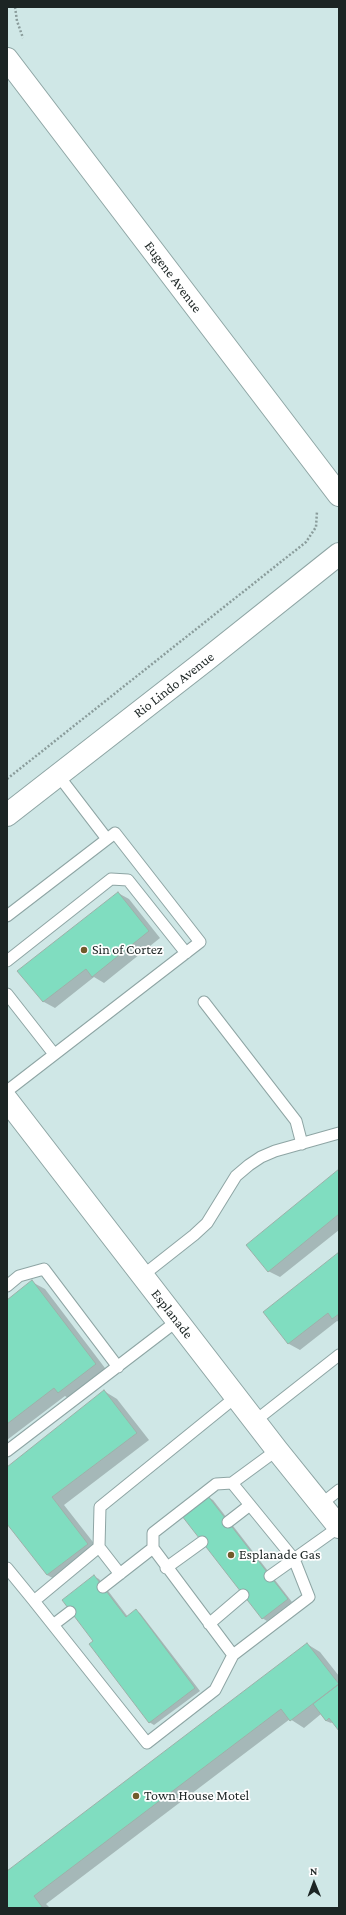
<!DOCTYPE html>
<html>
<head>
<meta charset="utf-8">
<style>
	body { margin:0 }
	#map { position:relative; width:346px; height:1915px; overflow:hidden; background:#cfe7e6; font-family:"Crimson Pro",serif }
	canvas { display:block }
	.frame { position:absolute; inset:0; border:8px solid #1c2524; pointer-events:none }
	.north { position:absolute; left:294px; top:1863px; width:40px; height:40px; -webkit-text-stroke:3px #fff; paint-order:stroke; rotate:359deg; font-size:11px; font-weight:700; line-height:16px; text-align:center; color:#1c2524 }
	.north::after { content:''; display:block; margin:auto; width:14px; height:18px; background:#1c2524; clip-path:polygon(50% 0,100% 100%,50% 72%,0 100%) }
</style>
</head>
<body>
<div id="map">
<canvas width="346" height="1915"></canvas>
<div class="frame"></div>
<div class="north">N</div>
</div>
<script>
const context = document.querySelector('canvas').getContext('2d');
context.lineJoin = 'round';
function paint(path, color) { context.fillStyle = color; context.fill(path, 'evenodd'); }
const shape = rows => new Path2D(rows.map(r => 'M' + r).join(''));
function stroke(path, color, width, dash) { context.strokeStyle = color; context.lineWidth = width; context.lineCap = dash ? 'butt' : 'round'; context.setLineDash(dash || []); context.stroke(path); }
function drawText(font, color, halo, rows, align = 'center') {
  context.font = font + ' "Crimson Pro",serif'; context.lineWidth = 3.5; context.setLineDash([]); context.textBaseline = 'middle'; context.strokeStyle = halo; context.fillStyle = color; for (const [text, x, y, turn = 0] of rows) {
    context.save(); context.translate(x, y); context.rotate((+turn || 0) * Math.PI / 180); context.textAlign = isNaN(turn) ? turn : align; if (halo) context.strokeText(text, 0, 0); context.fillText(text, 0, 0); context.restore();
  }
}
paint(shape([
	[118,893,129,899,160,938,104,983,94,977,55,1008,44,1002,19,971],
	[339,1170,339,1230,280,1277,268,1271],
	[339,1254,339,1322,337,1321,300,1350,289,1344,264,1312],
	[32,1282,45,1289,108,1372,71,1400,65,1396,7,1440,7,1302],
	[104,1391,117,1399,149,1440,64,1505,100,1551,60,1582,47,1575,7,1522,7,1468],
	[208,1497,213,1500,292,1602,267,1621,262,1618],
	[95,1577,99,1579,128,1617,136,1611,140,1613,200,1691,154,1725,149,1722,94,1641],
	[307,1644,320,1652,339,1676,339,1730,333,1722,331,1723,326,1721,321,1714,304,1728,290,1719,46,1904,50,1908,7,1908,7,1872]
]), '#0003');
const building = shape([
	[118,892,149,931,92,977,86,969,43,1002,17,971,118,892],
	[339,1169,339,1214,268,1272,246,1245,339,1169],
	[339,1252,339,1314,332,1319,328,1313,288,1344,263,1312,339,1252],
	[32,1280,96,1364,58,1393,54,1388,7,1424,7,1300,32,1280],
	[104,1390,137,1433,52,1497,88,1544,47,1575,7,1524,7,1467,104,1390],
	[208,1496,288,1599,262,1619,182,1516,208,1496],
	[94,1575,126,1617,136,1609,195,1688,149,1723,89,1644,93,1641,62,1600,94,1575],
	[307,1643,339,1684,290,1721,281,1709,34,1896,43,1908,7,1908,7,1871,307,1643],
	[339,1684,339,1731,329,1718,326,1721,313,1704,339,1684]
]);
paint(building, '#80ddc0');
stroke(building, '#9cb1a9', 1);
const service = shape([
	[58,775,107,839],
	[7,916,115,833,200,942,7,1091],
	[7,961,111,879,128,880,186,953],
	[7,994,54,1054],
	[204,1002,296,1121,302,1144],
	[142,1276,194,1235,207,1223,236,1176,249,1165,261,1157,275,1151,339,1133],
	[7,1286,19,1276,44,1269,118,1367],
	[255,1421,339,1355],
	[277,1450,232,1483,216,1484,153,1533,153,1548,233,1655,309,1597,294,1559,339,1527],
	[7,1451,177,1321],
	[232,1483,294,1559,270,1576],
	[320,1505,339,1490],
	[228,1522,250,1505],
	[7,1568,34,1601,99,1547],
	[166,1568,202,1542],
	[120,1574,99,1547,100,1507,237,1396],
	[103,1587,153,1548],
	[34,1601,147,1743,215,1690,233,1655],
	[209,1624,243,1595],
	[53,1625,70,1612]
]);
const minor = shape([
	[7,59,339,495],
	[7,815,206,660,339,554]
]);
const secondary = shape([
	[7,1100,277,1450,339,1527]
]);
stroke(service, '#8ea5a4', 13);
stroke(minor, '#8ea5a4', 24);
stroke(secondary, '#8ea5a4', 24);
stroke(shape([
	[15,7,17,21,23,38],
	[7,779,306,542,316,527,317,511]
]), '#8a9c9b', 2.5, [2, 2]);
stroke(service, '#fff', 11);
stroke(minor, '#fff', 22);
stroke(secondary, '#fff', 22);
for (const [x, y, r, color] of [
	[84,950,4,"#715b2b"],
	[231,1555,4,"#715b2b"],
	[136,1796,4,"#715b2b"]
]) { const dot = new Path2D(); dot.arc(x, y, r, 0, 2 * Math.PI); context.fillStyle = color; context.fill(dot); stroke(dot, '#fff', 1.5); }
drawText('14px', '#1c2524', '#fff', [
	["Eugene Avenue",173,277,53],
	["Rio Lindo Avenue",174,685,-38],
	["Esplanade",172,1314,52]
]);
drawText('14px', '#1c2524', '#fff', [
	["Sin of Cortez",92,950],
	["Esplanade Gas",239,1555],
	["Town House Motel",144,1796]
], 'left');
</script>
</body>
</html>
